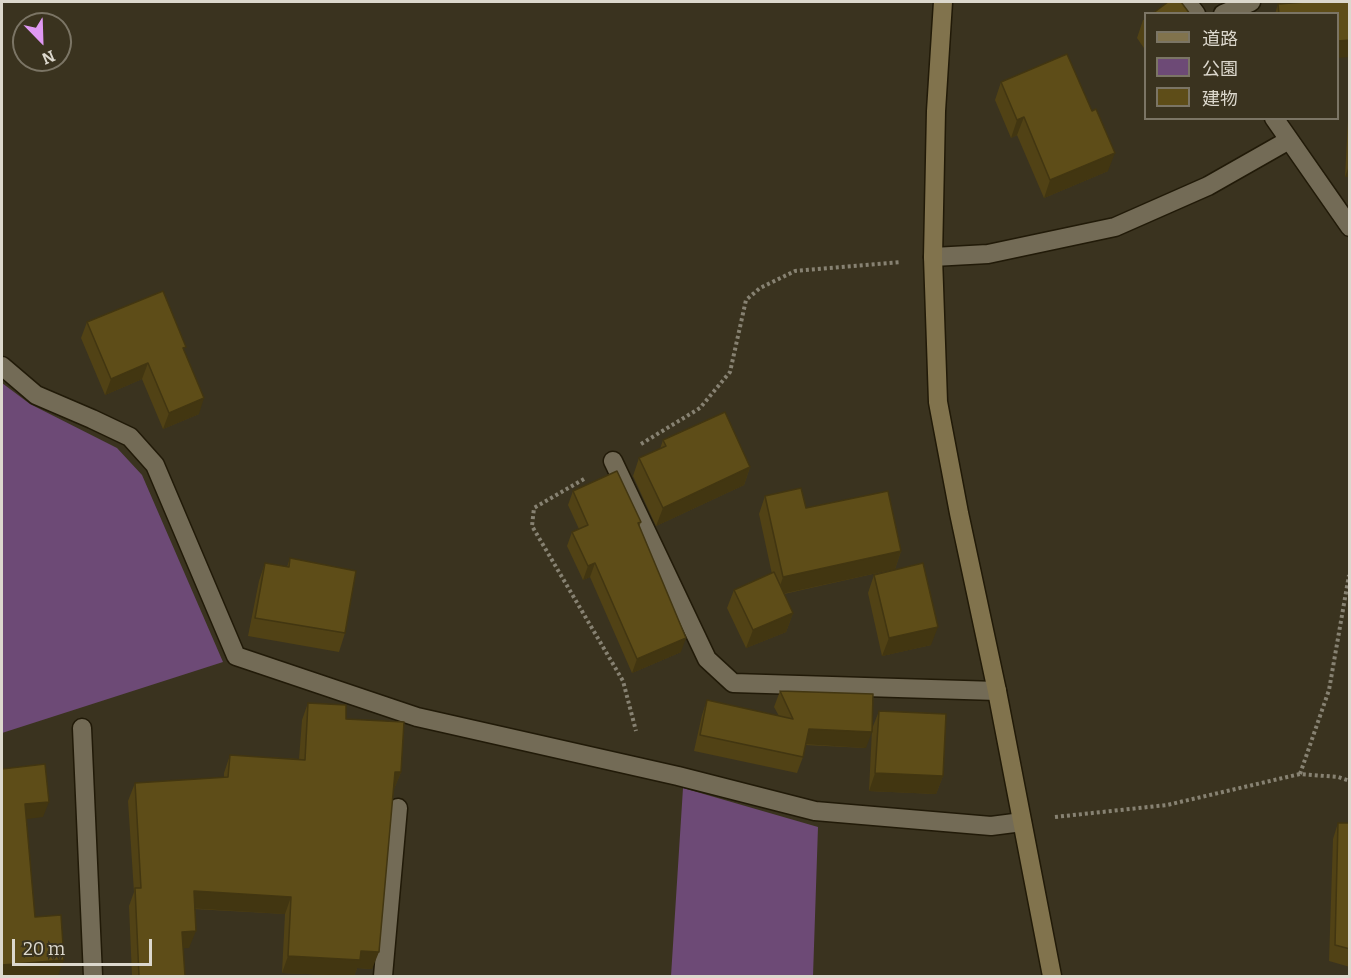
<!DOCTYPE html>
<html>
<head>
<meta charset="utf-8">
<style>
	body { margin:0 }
	#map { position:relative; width:1351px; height:978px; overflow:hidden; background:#3a331f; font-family:Bitter,"Noto Sans JP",serif }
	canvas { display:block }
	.frame { position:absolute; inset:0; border:3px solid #dcd8cd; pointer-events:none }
	.legend { position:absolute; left:1144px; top:12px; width:195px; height:108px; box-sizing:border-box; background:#3a331f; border:2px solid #7b7565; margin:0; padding:8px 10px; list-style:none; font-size:18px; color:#dcd8cd }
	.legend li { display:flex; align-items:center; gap:12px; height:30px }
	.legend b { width:30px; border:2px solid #7b7565 }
	.north { position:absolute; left:12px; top:12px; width:60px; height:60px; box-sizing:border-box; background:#3a331f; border:2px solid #7b7565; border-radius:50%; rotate:157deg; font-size:16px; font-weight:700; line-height:24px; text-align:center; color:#dcd8cd }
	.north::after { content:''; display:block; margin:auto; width:21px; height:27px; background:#df98f2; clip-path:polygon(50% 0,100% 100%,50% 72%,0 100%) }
	.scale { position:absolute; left:12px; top:939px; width:140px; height:27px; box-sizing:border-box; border:3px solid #dcd8cd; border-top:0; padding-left:8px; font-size:18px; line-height:21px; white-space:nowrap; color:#dcd8cd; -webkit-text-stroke:4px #3a331f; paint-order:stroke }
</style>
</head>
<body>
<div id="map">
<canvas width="1351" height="978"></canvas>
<div class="frame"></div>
<ul class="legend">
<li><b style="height:8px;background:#81734d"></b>道路</li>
<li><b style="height:16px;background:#6d4a76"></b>公園</li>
<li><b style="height:16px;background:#5e4d18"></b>建物</li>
</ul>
<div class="north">N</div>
<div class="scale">20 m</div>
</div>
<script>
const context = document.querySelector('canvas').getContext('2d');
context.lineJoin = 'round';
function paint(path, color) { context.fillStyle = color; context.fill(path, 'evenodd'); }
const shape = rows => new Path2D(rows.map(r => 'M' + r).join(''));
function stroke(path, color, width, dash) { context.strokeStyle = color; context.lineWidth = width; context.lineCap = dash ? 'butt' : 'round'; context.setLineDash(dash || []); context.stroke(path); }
paint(shape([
	[2,383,30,404,117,448,142,475,223,662,2,733],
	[683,788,818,827,813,976,671,976]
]), '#6d4a76');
const lane = shape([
	[383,976,398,808]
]);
const street = shape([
	[1187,2,1196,14],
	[1223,14,1251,2],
	[1274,118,1350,227],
	[933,257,988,254,1115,227,1208,186,1289,140],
	[2,366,36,395,92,419,130,437,155,465,236,656,417,717,678,776,815,811,991,826,1022,822],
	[613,461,707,659,733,683,997,691],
	[82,728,93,976]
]);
const secondary = shape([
	[943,2,936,111,933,257,938,402,959,513,997,691,1052,976]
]);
stroke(lane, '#211a08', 21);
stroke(street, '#211a08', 21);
stroke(secondary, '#211a08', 21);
stroke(shape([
	[641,444,700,408,730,372,746,300,760,288,795,271,901,262],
	[584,479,534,508,532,526,623,681,636,731],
	[1300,774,1329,690,1349,575],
	[1055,817,1167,805,1300,774,1338,777,1350,781]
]), '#878272', 4, [3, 3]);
stroke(lane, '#736b56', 18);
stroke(street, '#736b56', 18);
stroke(secondary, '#81734d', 18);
paint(shape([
	[1278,4,1338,14,1275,14],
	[1146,19,1146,51,1137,38,1143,20],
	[1001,82,1108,171,1044,198,1017,135,1011,138,995,100],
	[1350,116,1350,177,1345,177,1348,120],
	[87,322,184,352,199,414,163,429,142,379,105,395,81,338],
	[663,440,750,467,744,485,656,526,633,476,639,458,660,449],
	[573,491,641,522,639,527,681,652,632,673,590,577,583,580,567,546,572,532,579,529,568,505],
	[765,496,806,508,901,551,895,569,784,594,793,613,786,632,746,648,727,608,734,590,772,574,759,514],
	[290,558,345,633,339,652,248,636,259,581,265,563,287,567],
	[874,575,931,645,882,656,868,593],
	[780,691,866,748,805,745,803,757,797,773,694,751,702,715,707,700,779,716,774,707],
	[308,703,346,719,401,772,394,789,393,789,372,969,357,968,354,976,282,973,285,914,194,909,189,948,183,948,185,976,132,976,129,906,134,892,128,801,135,783,224,778,224,773,230,755,299,759,302,720],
	[879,711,943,776,936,794,869,791,872,729],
	[1338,823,1350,823,1350,967,1329,961,1333,839]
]), '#514215');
paint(shape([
	[1350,40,1350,57,1338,58,1338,41],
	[1024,117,1017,135,1011,138,1017,120],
	[1115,153,1108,171,1044,198,1050,180],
	[1350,163,1350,177,1345,177],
	[148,363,142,379,105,395,111,379],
	[204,398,199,414,163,429,169,413],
	[750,467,744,485,656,526,663,508],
	[901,551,895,569,777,595,783,577],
	[595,563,590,577,583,580,588,566],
	[793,613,786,632,746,648,753,630],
	[938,627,931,645,882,656,889,638],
	[686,638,681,652,632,673,637,659],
	[809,729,872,732,866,748,803,744],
	[395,772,401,772,394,789,388,789],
	[875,773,943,776,936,794,869,791],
	[49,802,43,817,19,820,25,804],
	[194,891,291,897,285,914,187,908],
	[196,931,189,948,175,949,182,932],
	[361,951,379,952,372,969,357,968,354,976,282,973,288,956],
	[64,960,58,976,2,976,2,965]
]), '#423611');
const building = shape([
	[1168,2,1181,2,1190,14,1152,14,1168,2],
	[1306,2,1350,2,1350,40,1338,41,1338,14,1279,14,1278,4,1306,2],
	[1067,54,1092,111,1096,109,1115,153,1050,180,1024,117,1017,120,1001,82,1067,54],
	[163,291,186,347,183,348,204,398,169,413,148,363,111,379,87,322,163,291],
	[725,412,750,467,663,508,639,458,666,446,663,440,725,412],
	[617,471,641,522,638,523,686,638,637,659,595,563,588,566,572,532,588,525,573,491,617,471],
	[801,488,806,508,888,491,901,551,783,577,765,496,801,488],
	[290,558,356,571,345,633,255,618,265,563,289,567,290,558],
	[923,563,938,627,889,638,874,575,923,563],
	[774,572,793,613,753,630,734,590,774,572],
	[780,691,873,694,872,732,809,729,803,757,700,735,707,700,793,719,780,691],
	[308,703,346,705,346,719,404,722,401,772,395,772,379,952,361,951,360,960,288,956,291,897,194,891,196,931,182,932,185,976,139,976,135,888,141,888,135,783,228,777,230,755,305,760,308,703],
	[879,711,946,714,943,776,875,773,879,711],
	[45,764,49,802,25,804,35,917,61,915,64,960,2,965,2,769,45,764],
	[1338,823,1350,823,1350,949,1335,945,1338,823]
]);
paint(building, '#5e4d18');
stroke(building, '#423611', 1.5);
</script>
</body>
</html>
